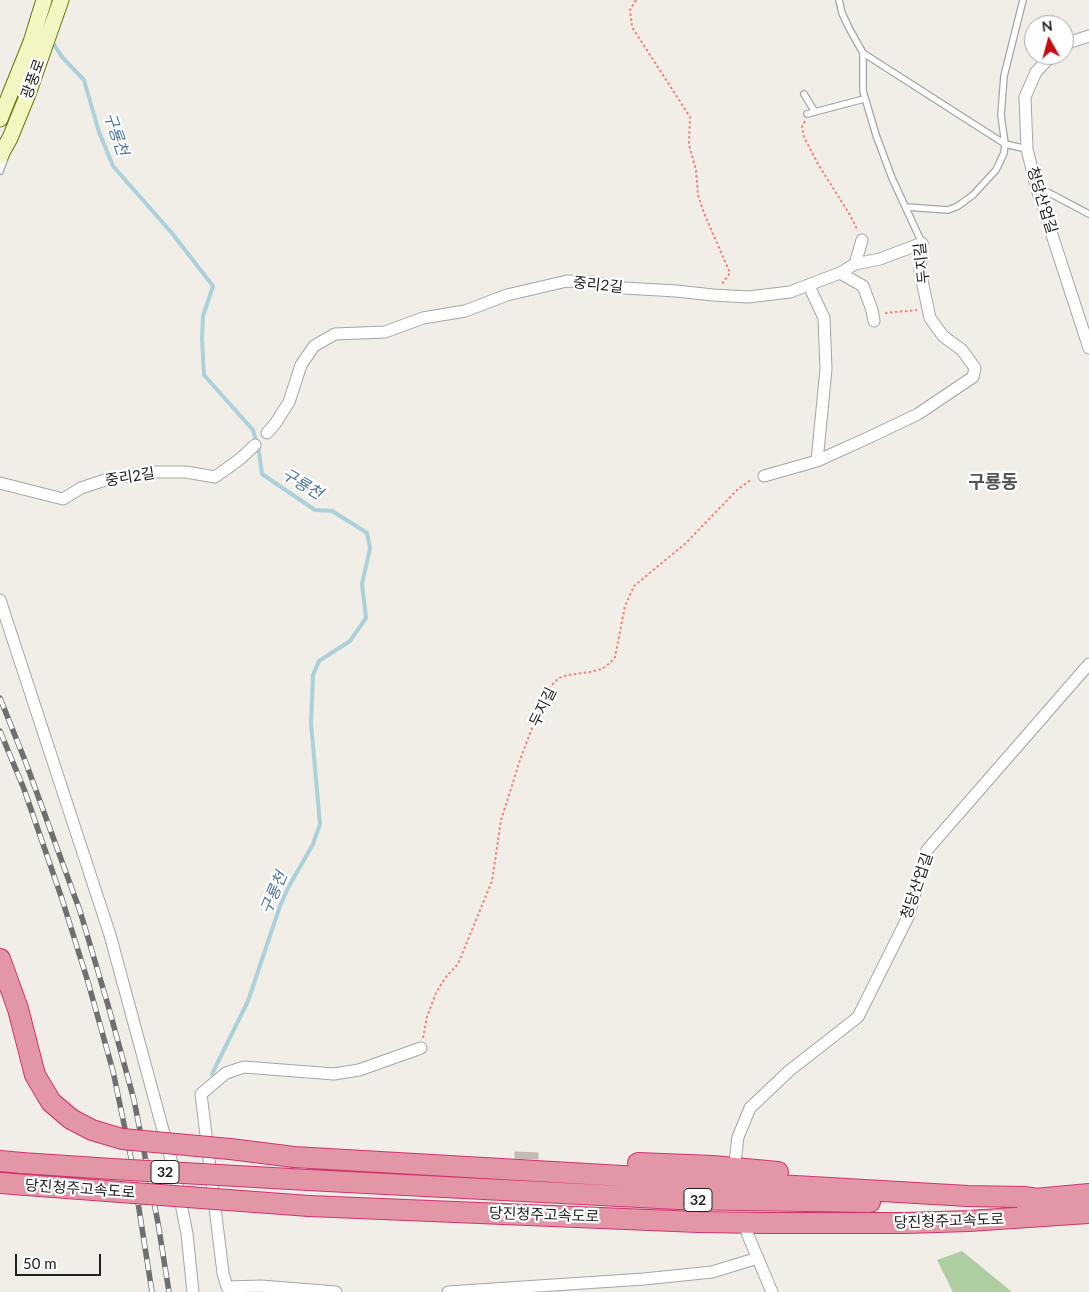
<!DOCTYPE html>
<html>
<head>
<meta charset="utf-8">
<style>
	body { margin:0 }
	#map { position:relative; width:1089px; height:1292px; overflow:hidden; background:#f1eee8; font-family:Lato,sans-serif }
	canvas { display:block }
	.north { position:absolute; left:1024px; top:15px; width:50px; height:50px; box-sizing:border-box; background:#fff; border:1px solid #a6a6a6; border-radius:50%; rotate:353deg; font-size:14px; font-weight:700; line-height:20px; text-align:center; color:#212121 }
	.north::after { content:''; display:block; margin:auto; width:18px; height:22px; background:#c50d11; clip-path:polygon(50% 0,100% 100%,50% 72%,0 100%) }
	.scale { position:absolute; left:15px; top:1254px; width:86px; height:22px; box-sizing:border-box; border:2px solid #212121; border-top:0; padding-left:6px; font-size:15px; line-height:18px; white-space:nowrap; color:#212121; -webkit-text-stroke:4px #fff; paint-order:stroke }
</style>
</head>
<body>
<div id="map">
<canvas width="1089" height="1292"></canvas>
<div class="north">N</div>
<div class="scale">50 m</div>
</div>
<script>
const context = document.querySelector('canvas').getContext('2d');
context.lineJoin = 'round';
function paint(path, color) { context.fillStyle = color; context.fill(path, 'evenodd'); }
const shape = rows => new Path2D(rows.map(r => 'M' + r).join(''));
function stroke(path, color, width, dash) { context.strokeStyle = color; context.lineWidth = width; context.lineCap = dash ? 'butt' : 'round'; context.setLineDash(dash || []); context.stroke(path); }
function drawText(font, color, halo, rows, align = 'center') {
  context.font = font + ' Lato,"Noto Sans KR",sans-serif'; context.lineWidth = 4.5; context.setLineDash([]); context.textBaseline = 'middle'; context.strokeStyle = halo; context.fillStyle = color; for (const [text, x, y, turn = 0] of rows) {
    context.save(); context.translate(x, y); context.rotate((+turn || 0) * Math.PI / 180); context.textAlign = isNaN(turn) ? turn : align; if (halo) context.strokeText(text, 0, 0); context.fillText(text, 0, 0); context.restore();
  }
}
paint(shape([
	[962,1251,1012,1292,953,1292,937,1260]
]), '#aecda0');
stroke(shape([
	[51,40,62,57,84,80,99,132,113,166,171,232,213,286,203,316,202,339,204,375,253,430,259,452,262,474,315,510,332,511,353,524,367,533,370,548,362,584,366,618,350,641,319,661,313,675,311,723,320,824,313,844,288,888,280,906,248,1001,212,1074]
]), '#acd1db', 4);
const building = shape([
	[515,1152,538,1153,538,1159,515,1158,515,1152]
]);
paint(building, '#c1bab5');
stroke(building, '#c2b5ac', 1);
const service = shape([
	[839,0,842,13,849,28,863,53,863,91,876,135,892,178,922,243],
	[863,53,1005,144,1027,149],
	[804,94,815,112],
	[807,114,864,99],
	[0,171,6,155],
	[1038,187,1089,214],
	[906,207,948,210,958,206,973,195,996,170,1004,153,1005,144,1001,115,1004,76,1023,0]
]);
const minor = shape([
	[1064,44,1089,36],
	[1052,55,1036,72,1025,97,1027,149,1036,186,1089,348],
	[855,264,862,240],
	[840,273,863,286,872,310,874,321],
	[809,286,824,318,826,369,817,461],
	[267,433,275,424,289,402,301,365,314,346,335,334,385,332,423,318,465,311,507,295,567,281,592,282,624,288,676,291,713,295,748,297,790,292,840,273,855,264,880,259,922,243,920,271,930,318,943,336,962,350,975,368,973,377,918,414,872,436,817,461,764,476],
	[0,483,63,499,81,488,111,478,155,472,186,472,215,477,240,459,255,445],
	[0,600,110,935,176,1178,187,1234,193,1292],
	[735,1162,738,1137,750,1108,789,1071,858,1017,909,915,927,850,1089,664],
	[747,1233,772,1292],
	[336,1292,261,1286,227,1287,223,1273,201,1094,226,1073,244,1067,334,1074,359,1070,421,1048],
	[448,1292,644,1279,712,1272,758,1258]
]);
const secondary = shape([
	[0,119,31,42,44,0],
	[0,156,10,138,28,94,61,0]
]);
const motorway = shape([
	[0,959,18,1009,35,1075,51,1102,71,1119],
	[230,1149,294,1157,968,1196,1024,1197,1038,1199],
	[0,1161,22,1163],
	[638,1163,713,1166,778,1172],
	[308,1180,678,1199,870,1202],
	[0,1183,26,1185],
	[1024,1200,1089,1194],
	[309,1206,698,1222,764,1223,906,1223,969,1221,1089,1213]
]);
stroke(service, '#a5a5a5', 8);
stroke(minor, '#a5a5a5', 13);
stroke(secondary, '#6b740c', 17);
stroke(motorway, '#d0346d', 22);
stroke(shape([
	[636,0,630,10,632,27,690,117,689,145,696,170,698,195,704,213,730,273,722,284],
	[805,121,802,127,804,137,818,164,850,215,858,231],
	[885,313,917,310],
	[423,1038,427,1017,436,993,445,978,458,964,492,881,501,820,520,760,543,699,551,686,559,678,568,675,590,672,602,669,610,663,615,657,625,606,634,586,686,543,738,489,752,479]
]), '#f18379', 2, [2.5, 2.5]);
stroke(service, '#fff', 5.5);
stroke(minor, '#fff', 11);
stroke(secondary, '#f4f6c1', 15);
stroke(motorway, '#e296a6', 20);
const rail = shape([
	[0,698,26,763,80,911,108,1005,134,1100,158,1223,169,1292],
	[0,731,24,789,62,899,88,982,113,1071,131,1158,152,1292]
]);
stroke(rail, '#6f6f6f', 5.5);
stroke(rail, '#fff', 4, [11]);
const motorwayBridge = shape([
	[71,1119,92,1130,122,1139,230,1149],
	[22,1163,112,1169,308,1180],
	[26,1185,309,1206]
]);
stroke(motorwayBridge, '#d0346d', 22, []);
stroke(motorwayBridge, '#e296a6', 20);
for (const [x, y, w] of [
	[165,1172,28],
	[698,1200,28]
]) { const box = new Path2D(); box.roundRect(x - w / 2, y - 11.5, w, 23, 4); context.fillStyle = '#fff'; context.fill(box); stroke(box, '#212121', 1); }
drawText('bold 14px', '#212121', null, [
	["32",165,1172],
	["32",698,1200]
]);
drawText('15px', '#212121', '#fff', [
	["광풍로",33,79,-70],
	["청당산업길",1042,200,73],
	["두지길",922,263,-96],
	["중리2길",598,285,6],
	["중리2길",130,477,-9],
	["두지길",543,707,-64],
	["청당산업길",917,886,-71],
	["당진청주고속도로",80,1189,4],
	["당진청주고속도로",544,1215,2],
	["당진청주고속도로",949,1221,-2]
]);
drawText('italic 16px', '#4c769c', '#fff', [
	["구룡천",116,134,71],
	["구룡천",302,484,31],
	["구룡천",274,893,-67]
]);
drawText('bold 18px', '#545454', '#fff', [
	["구룡동",993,482]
]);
</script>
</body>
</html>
